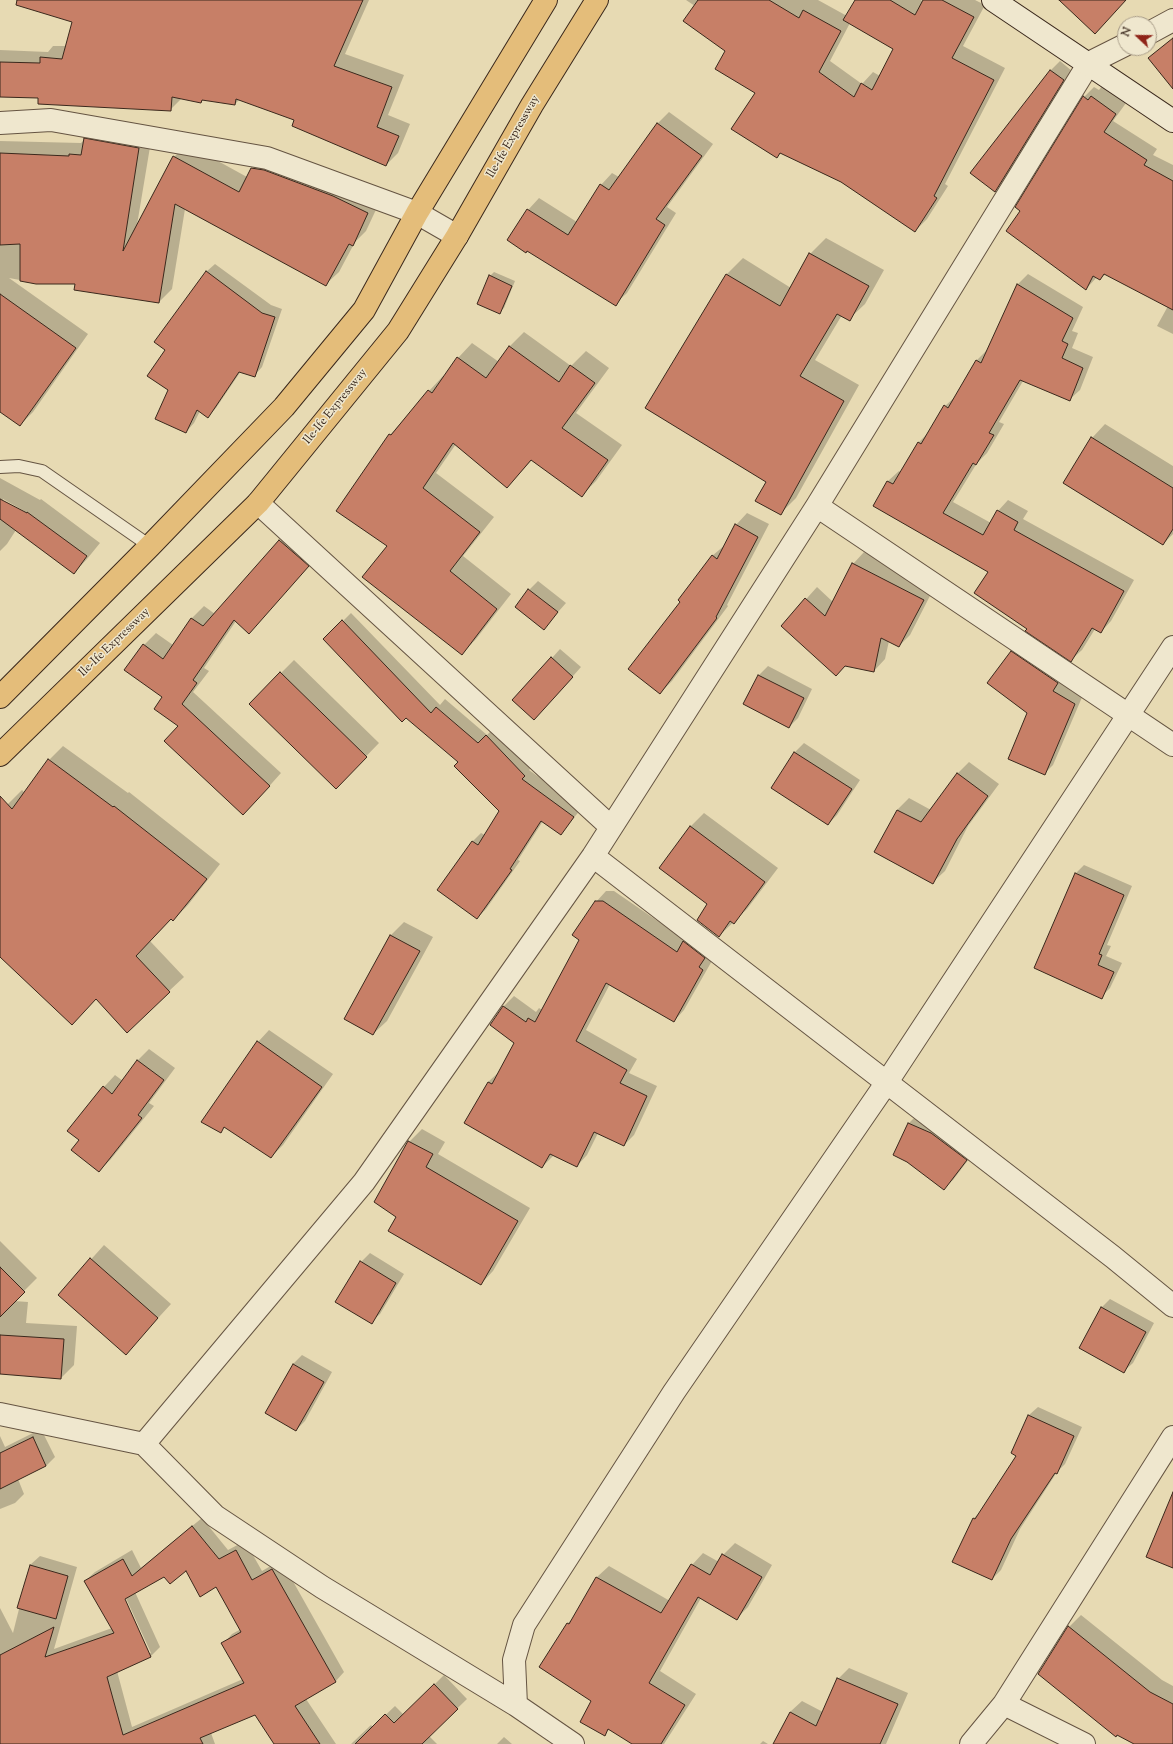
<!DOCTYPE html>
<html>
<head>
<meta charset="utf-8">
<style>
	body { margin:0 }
	#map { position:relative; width:1173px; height:1744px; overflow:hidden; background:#e7dab3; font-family:"Sorts Mill Goudy",serif }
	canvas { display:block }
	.north { position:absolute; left:1117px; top:16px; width:40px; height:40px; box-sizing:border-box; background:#efe7ce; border:1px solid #a79b87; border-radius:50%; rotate:292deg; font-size:11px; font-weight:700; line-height:16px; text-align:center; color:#3a281c }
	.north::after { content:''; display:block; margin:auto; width:14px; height:18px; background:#8f2418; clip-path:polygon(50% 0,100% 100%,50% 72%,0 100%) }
</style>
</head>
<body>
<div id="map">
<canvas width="1173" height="1744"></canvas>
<div class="north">N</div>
</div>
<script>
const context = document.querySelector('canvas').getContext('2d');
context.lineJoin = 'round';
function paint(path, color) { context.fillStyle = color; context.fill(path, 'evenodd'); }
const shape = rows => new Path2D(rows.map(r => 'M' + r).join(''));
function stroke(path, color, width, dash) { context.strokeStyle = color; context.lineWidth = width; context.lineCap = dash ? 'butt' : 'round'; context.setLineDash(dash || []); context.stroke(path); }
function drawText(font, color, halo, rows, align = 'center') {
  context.font = font + ' "Sorts Mill Goudy",serif'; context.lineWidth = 3; context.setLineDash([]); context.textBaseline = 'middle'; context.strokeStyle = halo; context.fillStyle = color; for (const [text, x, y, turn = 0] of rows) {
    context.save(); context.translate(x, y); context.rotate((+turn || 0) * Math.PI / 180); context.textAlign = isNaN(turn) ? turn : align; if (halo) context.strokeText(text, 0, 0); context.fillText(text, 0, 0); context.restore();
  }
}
paint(shape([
	[52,0,369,0,345,54,404,75,388,115,410,124,398,153,386,165,296,120,240,99,235,104,204,99,201,102,182,98,170,110,39,97,0,96,0,50,48,52,53,46,67,46,74,22],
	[686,0,818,0,847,16,856,0,921,0,923,2,924,0,975,0,985,5,963,46,1005,68,945,184,948,186,927,219,915,231,841,182,781,153,777,157,756,92,695,6],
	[850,23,894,49,880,76,873,72,862,84,830,61],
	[1060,61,1072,71,1004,182,995,191,972,173,1051,70],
	[1102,86,1126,103,1113,121,1157,149,1153,155,1173,165,1173,334,1157,326,1168,306,1106,274,1100,279,1097,277,1086,289,1022,211,1016,207,1084,97,1094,87,1099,90],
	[669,112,713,144,667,207,676,213,627,293,615,304,528,210,539,198,577,222,601,185,612,173,619,177,657,124],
	[98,126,152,135,137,225,174,157,187,144,247,177,252,169,265,155,381,199,366,231,355,242,339,272,325,285,185,209,172,289,159,302,76,283,36,283,9,278,88,334,33,412,20,425,0,411,0,141,81,143],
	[826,238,884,270,865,304,849,319,842,315,815,360,859,385,796,498,780,514,767,481,646,408,727,274,743,258,791,288,810,254],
	[215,264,271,305,282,309,262,367,254,376,241,371,216,408,208,416,200,411,194,423,186,432,169,390,167,349,206,272],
	[494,272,515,281,504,308,499,312,490,276],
	[1028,274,1083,307,1072,331,1078,333,1072,348,1093,357,1080,390,1069,400,1023,381,999,422,1004,424,987,453,977,463,953,502,991,523,998,511,1008,500,1028,511,1023,519,1134,580,1111,621,1101,632,1095,629,1082,650,1071,660,1028,628,989,571,874,505,888,481,899,471,901,472,918,443,929,432,945,406,956,396,976,361,987,350,1017,285],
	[524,332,571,366,586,351,609,368,576,413,622,445,596,481,582,495,532,460,507,487,456,444,436,473,494,517,463,556,511,594,476,639,462,654,388,546,390,435,429,391,443,376,444,377,458,358,472,343,499,362,509,347],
	[1105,424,1173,466,1173,534,1163,544,1064,482,1092,438],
	[0,478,40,500,41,499,100,543,87,559,74,573,16,530,7,544,0,551],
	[3,499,31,515,30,516,3,501],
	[747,513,769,524,727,605,728,606,672,681,660,693,681,601,712,556,725,545,736,525],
	[292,528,320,554,260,620,236,621,204,668,209,671,193,692,281,773,255,802,179,726,163,697,144,645,156,633,173,645,192,618,204,606,215,614],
	[864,552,934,588,910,635,899,646,889,641,885,659,874,671,782,626,817,587,833,602,853,564],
	[538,581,566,603,544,628,529,590],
	[351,613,440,705,445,699,487,735,495,727,533,766,529,770,582,808,561,833,543,821,518,860,520,861,486,909,477,918,473,841,481,833,485,835,500,811,460,762,325,639],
	[1020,643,1065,674,1060,683,1083,695,1053,765,1045,773,1011,652],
	[560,649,581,667,543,710,552,658],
	[294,660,379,743,349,774,281,673],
	[768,666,812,689,798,718,789,727,744,704,759,675],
	[804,743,860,780,837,815,828,824,772,788,795,752],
	[63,746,128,793,129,792,220,864,188,905,173,920,172,918,150,941,184,977,169,991,96,998,0,955,0,812,22,790,25,793,49,760],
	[969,762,999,784,968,826,945,871,933,882,876,852,897,810,909,798,931,810,958,773],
	[704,813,778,868,747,909,719,936,708,904,690,827],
	[1084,865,1132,886,1107,945,1111,946,1106,956,1122,963,1110,988,1101,997,1075,874],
	[606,891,614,891,713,959,684,1010,674,1021,610,984,586,1030,637,1059,629,1073,657,1086,634,1135,624,1145,598,1133,587,1155,577,1166,554,1155,542,1167,465,1123,488,1082,499,1072,516,1042,491,1025,504,1006,514,996,536,1012,539,1008,542,1010,580,939,596,902],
	[404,922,433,937,387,1021,373,1034,345,1019,391,935],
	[269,1030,333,1074,283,1145,271,1157,225,1127,221,1131,258,1042],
	[149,1049,175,1068,149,1103,154,1106,111,1159,99,1171,80,1140,104,1087,115,1075,123,1081,137,1061],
	[918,1114,975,1151,953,1180,944,1188,908,1161,894,1155,909,1123],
	[422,1129,445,1142,438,1154,530,1208,493,1271,481,1284,397,1216,375,1201,409,1142],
	[0,1241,37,1278,14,1301,28,1302,26,1323,77,1326,74,1365,61,1378,0,1373],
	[104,1245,171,1304,126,1353,59,1295],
	[370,1253,404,1274,380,1314,371,1322,361,1262],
	[1110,1299,1154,1323,1133,1363,1124,1371,1101,1308],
	[302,1355,332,1372,305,1421,296,1430,266,1413,293,1364],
	[1038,1407,1082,1427,1065,1464,1057,1472,1020,1529,1001,1570,992,1579,974,1518,980,1512,1018,1455,1012,1453,1029,1415],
	[41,1429,55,1457,46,1466,18,1479,24,1494,15,1503,0,1509,0,1436,5,1447],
	[202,1518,228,1550,245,1541,262,1571,281,1560,344,1672,335,1682,306,1699,336,1744,276,1744,255,1713,211,1733,215,1744,0,1744,0,1608,13,1633,30,1565,40,1556,77,1567,54,1649,112,1628,85,1581,95,1572,132,1550,141,1568],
	[186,1570,217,1586,241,1629,232,1634,223,1644,243,1679,132,1727,117,1671,151,1656,160,1647,135,1592,164,1575],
	[122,1594,124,1594,151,1653,149,1653],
	[735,1543,772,1565,748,1607,737,1618,701,1598,660,1671,696,1694,664,1744,634,1744,610,1729,604,1734,568,1623,576,1615,597,1577,609,1566,670,1601,692,1565,703,1553,719,1562,723,1555],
	[1081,1615,1162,1680,1173,1686,1173,1744,1136,1744,1039,1674,1069,1627],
	[849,1668,908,1693,886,1744,774,1744,790,1712,802,1701,823,1712,838,1679],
	[444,1675,467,1699,429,1736,437,1744,351,1744,371,1725,373,1727,395,1706,404,1715],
	[504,1737,512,1744,497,1744],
	[763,1741,768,1744,760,1744]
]), '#0003');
const building = shape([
	[17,0,363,0,334,66,392,87,377,127,399,136,386,166,292,126,294,120,236,99,235,105,202,100,201,103,172,97,171,111,38,104,38,98,0,97,0,62,40,63,40,57,62,59,72,22,16,5,17,0],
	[698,0,769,0,799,18,803,10,841,31,819,72,854,97,861,83,872,90,893,49,843,20,855,0,890,0,915,15,923,0,942,0,974,17,952,58,994,80,934,196,937,198,915,232,841,182,780,153,777,158,731,129,755,93,715,69,725,51,683,21,698,0],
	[1059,0,1126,0,1095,34,1059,0],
	[1173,38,1173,89,1148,58,1173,38],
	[1050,70,1064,80,995,192,970,173,1050,70],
	[1083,96,1088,100,1091,96,1116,114,1104,132,1147,160,1144,165,1173,181,1173,310,1104,274,1100,280,1093,276,1086,290,1006,231,1020,211,1015,207,1083,96],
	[657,123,702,156,656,219,665,225,616,306,527,251,526,253,507,240,527,209,568,235,600,184,609,190,657,123],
	[84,138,139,148,123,251,173,156,239,192,251,168,264,170,333,196,368,213,353,246,349,244,326,286,175,204,159,303,74,290,75,284,36,284,20,281,20,244,0,245,0,153,69,156,69,154,81,155,84,138],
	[809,253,869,286,850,321,837,314,800,376,844,401,781,515,755,501,766,482,645,408,726,274,780,306,809,253],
	[206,271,262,313,275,317,255,377,239,372,208,418,197,410,186,433,155,419,168,390,147,376,165,350,154,342,206,271],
	[489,275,512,286,500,314,477,304,489,275],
	[1017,284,1073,318,1062,341,1068,344,1062,358,1083,368,1070,401,1020,380,989,433,994,435,976,465,973,463,943,513,983,535,997,510,1018,522,1014,530,1124,591,1101,633,1092,628,1071,662,1025,631,1027,629,974,593,988,572,873,506,887,481,893,484,918,442,921,444,944,405,948,408,976,360,981,363,1017,284],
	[0,294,76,348,20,426,0,412,0,294],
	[509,346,559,382,570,365,595,383,562,428,608,460,582,497,531,460,507,488,453,443,423,488,480,532,450,571,497,609,462,655,362,577,387,546,336,511,389,434,391,435,428,390,432,393,457,357,486,378,509,346],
	[1091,437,1173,488,1173,529,1163,545,1063,483,1091,437],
	[0,499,27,513,27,512,87,556,74,574,0,519,0,499],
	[735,524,758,537,716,617,717,618,660,694,628,669,680,602,678,600,712,555,717,559,735,524],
	[279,540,309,566,249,634,234,620,193,680,197,683,182,704,270,786,243,815,164,741,178,726,154,709,162,697,124,670,143,644,163,659,191,618,203,626,279,540],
	[852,563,924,600,899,647,881,638,874,672,845,666,836,676,781,626,805,598,825,616,852,563],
	[528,589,558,612,544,630,515,607,528,589],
	[342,620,431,713,436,707,478,743,486,735,525,776,522,779,574,817,561,835,541,821,510,869,512,870,477,919,437,890,472,841,478,845,499,811,454,766,458,762,406,718,402,722,323,639,342,620],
	[1011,651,1058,683,1053,691,1075,704,1045,775,1008,759,1027,713,987,683,1011,651],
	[551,657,573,677,534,720,512,700,551,657],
	[280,672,367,757,336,789,249,704,280,672],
	[758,675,804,698,789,728,743,704,758,675],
	[794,752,852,789,828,825,771,788,794,752],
	[48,759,113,807,114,806,207,879,173,921,171,919,136,956,170,992,127,1033,96,999,72,1025,0,957,0,796,12,809,48,759],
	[957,773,988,796,957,839,933,884,874,852,897,810,921,822,957,773],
	[690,826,765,882,734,924,730,921,719,937,697,920,707,904,659,868,690,826],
	[1075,873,1124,895,1099,954,1102,955,1098,965,1114,972,1102,999,1034,968,1075,873],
	[595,901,603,901,677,952,683,941,705,958,699,967,703,970,674,1022,606,983,576,1041,627,1070,620,1083,647,1096,624,1146,594,1132,577,1167,550,1154,542,1168,464,1123,488,1082,492,1084,514,1043,490,1025,503,1006,526,1022,528,1018,535,1022,579,940,572,935,595,901],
	[390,935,420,951,373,1035,344,1019,390,935],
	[257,1041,322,1087,271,1158,224,1127,221,1133,201,1122,257,1041],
	[137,1060,164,1080,138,1115,142,1118,99,1172,71,1150,79,1140,67,1131,103,1086,112,1094,137,1060],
	[908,1123,931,1133,967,1160,944,1190,907,1162,893,1155,908,1123],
	[408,1141,433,1154,426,1167,518,1221,481,1285,388,1231,396,1217,374,1202,408,1141],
	[90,1258,158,1318,126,1355,58,1295,90,1258],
	[360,1261,396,1283,372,1324,335,1302,360,1261],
	[0,1267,25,1292,0,1317,0,1267],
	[1101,1307,1146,1332,1124,1373,1079,1348,1101,1307],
	[0,1335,64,1339,61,1379,0,1374,0,1335],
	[293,1364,324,1382,296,1431,265,1413,293,1364],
	[1028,1415,1074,1436,1057,1474,1055,1473,1011,1539,992,1580,952,1562,973,1518,975,1519,1016,1456,1011,1453,1028,1415],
	[33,1437,46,1466,0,1489,0,1453,33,1437],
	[1173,1492,1173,1568,1146,1557,1173,1492],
	[192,1526,219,1559,236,1550,252,1580,272,1569,336,1682,295,1706,320,1744,274,1744,255,1715,200,1738,203,1744,0,1744,0,1655,54,1627,45,1657,114,1633,84,1581,123,1559,132,1576,192,1526],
	[186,1571,200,1597,216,1587,241,1632,221,1643,244,1683,123,1735,107,1677,151,1657,125,1599,164,1577,170,1584,186,1571],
	[722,1554,762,1577,737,1620,698,1597,649,1683,685,1705,661,1744,632,1744,608,1729,605,1736,580,1722,591,1701,539,1667,567,1623,569,1624,596,1577,661,1613,691,1564,710,1575,722,1554],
	[30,1565,68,1576,56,1619,17,1608,30,1565],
	[1068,1626,1150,1692,1173,1704,1173,1744,1134,1744,1117,1735,1116,1737,1038,1674,1068,1626],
	[837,1678,898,1704,880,1744,773,1744,790,1712,816,1726,837,1678],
	[434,1684,458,1709,422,1744,355,1744,385,1714,394,1723,434,1684]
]);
paint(building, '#c77f67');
stroke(building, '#3a281c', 1);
const lane = shape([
	[0,467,19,466,42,471,150,546]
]);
const street = shape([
	[1149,33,1173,20],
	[0,123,51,120,267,158,417,213,457,236],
	[258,503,611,827],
	[817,506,1173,745],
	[593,856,1113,1257,1173,1306],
	[0,1414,144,1444,215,1516,322,1587,516,1705,573,1744],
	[144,1444,364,1182,593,856,817,506,1089,63,1125,45],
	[1004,1704,1084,1744],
	[516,1705,514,1660,524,1625,674,1392,887,1082,1173,647],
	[971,1744,1004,1704,1173,1437]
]);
const secondary = shape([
	[993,0,1173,121]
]);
const primary = shape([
	[0,697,150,546,284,407,364,310,417,213,546,0],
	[0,755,258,503,398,331,457,236,532,105,597,0]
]);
stroke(lane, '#655442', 14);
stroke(street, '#655442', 24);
stroke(secondary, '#3a281c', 24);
stroke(primary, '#3a281c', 24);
stroke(lane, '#efe7ce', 12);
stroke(street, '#efe7ce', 22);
stroke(secondary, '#efe7ce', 22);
stroke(primary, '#e4bd7a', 22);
drawText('12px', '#3a281c', '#efe7ce', [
	["Ile-Ife Expressway",514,137,-60],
	["Ile-Ife Expressway",336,407,-51],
	["Ile-Ife Expressway",115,643,-44]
]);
</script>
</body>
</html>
